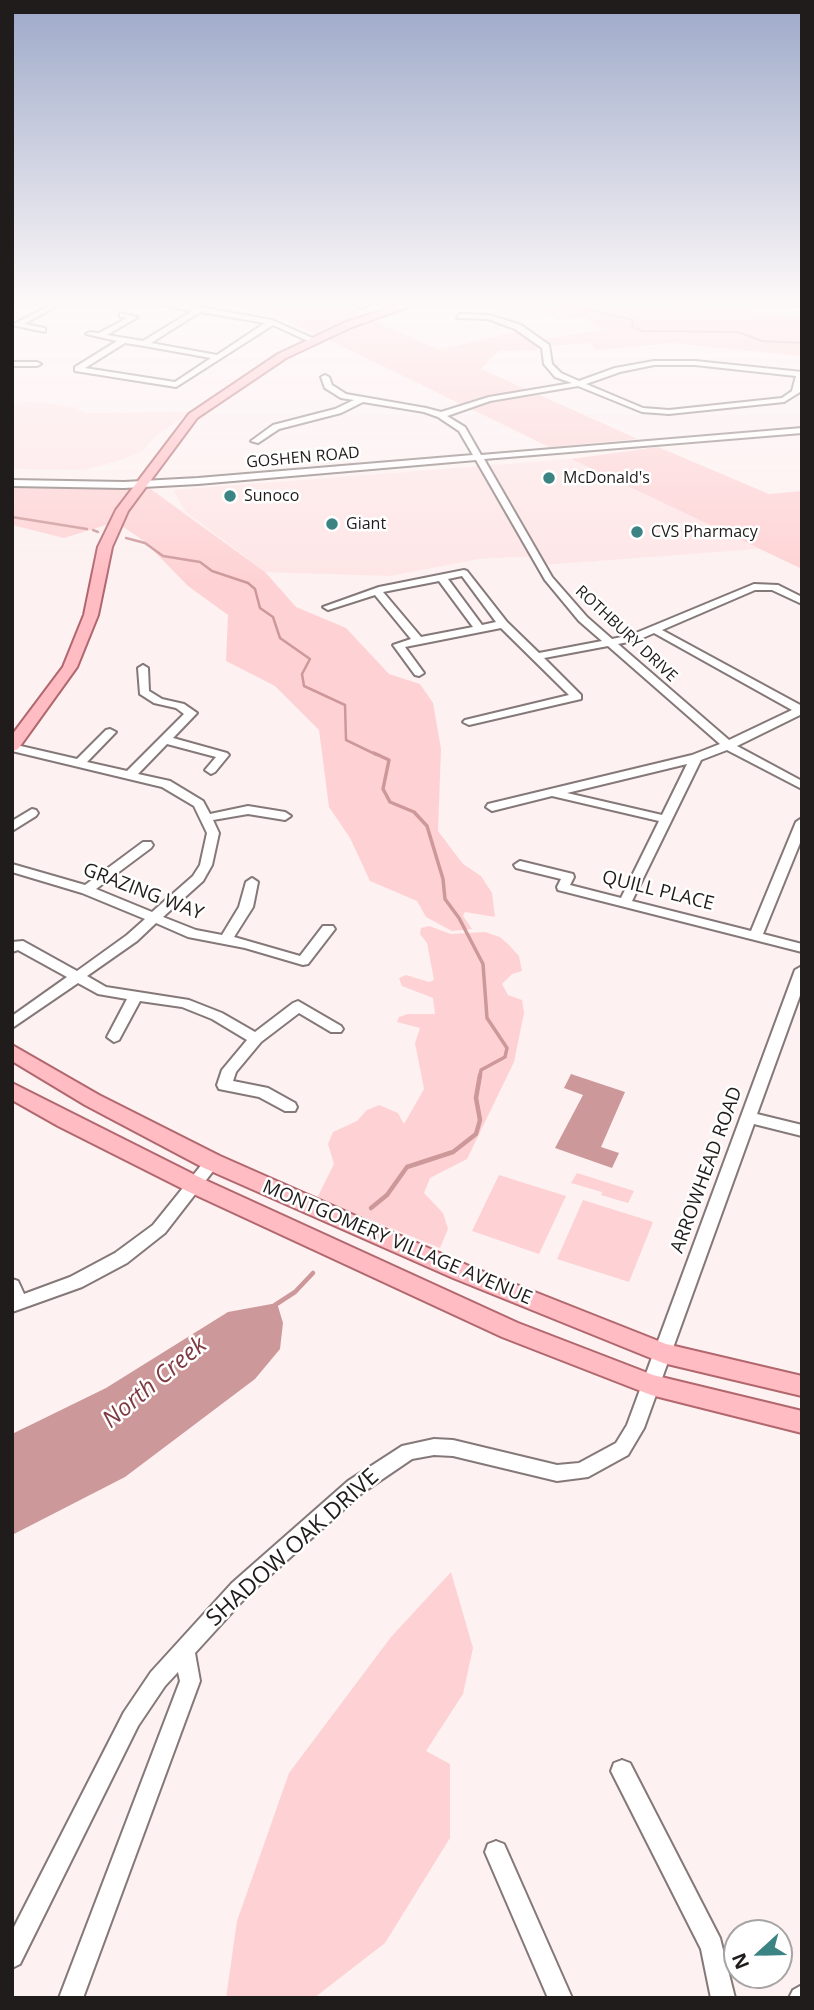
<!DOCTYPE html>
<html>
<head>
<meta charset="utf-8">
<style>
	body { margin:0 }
	#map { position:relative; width:814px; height:2010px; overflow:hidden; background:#fdf1f1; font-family:"Open Sans",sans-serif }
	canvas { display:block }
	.frame { position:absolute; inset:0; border:14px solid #211c1c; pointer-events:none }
	.north { position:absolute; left:723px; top:1919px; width:70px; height:70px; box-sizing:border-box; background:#fff; border:2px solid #a6a4a4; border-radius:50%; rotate:248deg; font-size:19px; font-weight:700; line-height:28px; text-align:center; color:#211c1c }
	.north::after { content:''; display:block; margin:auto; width:24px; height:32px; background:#3c8484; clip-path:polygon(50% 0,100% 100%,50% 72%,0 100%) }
</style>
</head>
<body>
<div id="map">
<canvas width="814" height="2010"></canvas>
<div class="frame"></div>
<div class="north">N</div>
</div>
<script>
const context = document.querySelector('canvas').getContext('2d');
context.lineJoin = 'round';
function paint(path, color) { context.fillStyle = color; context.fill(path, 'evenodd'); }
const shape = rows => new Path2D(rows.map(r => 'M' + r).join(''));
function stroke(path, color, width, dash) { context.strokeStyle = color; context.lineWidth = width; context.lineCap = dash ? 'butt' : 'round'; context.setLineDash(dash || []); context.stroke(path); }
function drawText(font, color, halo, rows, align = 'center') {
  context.font = font + ' "Open Sans",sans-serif'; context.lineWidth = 5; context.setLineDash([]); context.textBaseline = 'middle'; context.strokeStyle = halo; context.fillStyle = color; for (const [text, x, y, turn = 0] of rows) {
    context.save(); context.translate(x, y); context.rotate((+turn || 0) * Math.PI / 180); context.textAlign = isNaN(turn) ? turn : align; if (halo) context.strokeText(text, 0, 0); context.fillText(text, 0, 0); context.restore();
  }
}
paint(shape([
	[29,401,74,407,85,413,191,412,159,433,142,451,121,460,84,470,12,469,12,405],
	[571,459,759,549,542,565,539,556,479,559,390,576,265,572,186,512,173,490]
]), '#fee5e6');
paint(shape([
	[248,302,332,302,363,315,314,334],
	[493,302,620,302,748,307,751,312,802,317,802,356,671,343,596,350,589,343,550,346,543,339,603,330,584,317,559,320,541,310,530,313],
	[372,320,439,350,518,331,538,345,537,350,499,351,481,369,638,439,549,447,327,339],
	[658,447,769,494,802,491,802,569,571,459],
	[141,482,265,572,296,607,346,628,389,674,420,684,433,703,441,749,438,831,463,864,481,876,492,893,495,917,465,912,463,916,472,929,452,931,426,917,417,901,370,881,350,838,329,807,319,730,275,686,226,661,228,615,188,586,144,541,116,522,64,538,12,525,12,483],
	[429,926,451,934,485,932,500,937,509,945,519,956,522,971,512,974,502,984,508,995,522,1000,524,1013,514,1062,467,1159,430,1178,424,1193,443,1213,448,1229,440,1248,317,1198,334,1164,328,1144,333,1132,357,1121,367,1110,379,1105,398,1113,404,1124,424,1089,415,1043,420,1028,397,1022,399,1017,408,1014,435,1014,433,998,402,986,399,978,406,975,429,982,434,980,427,943,420,934,421,928],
	[577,1173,634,1191,628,1203,601,1195,602,1192,571,1183],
	[499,1175,566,1196,539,1254,472,1231],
	[583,1200,653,1222,629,1282,557,1259],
	[451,1572,473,1648,463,1694,426,1751,450,1764,450,1838,385,1943,314,1998,226,1998,237,1921,289,1773,391,1637]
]), '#fed2d4');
paint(shape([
	[571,1074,625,1092,601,1147,619,1153,612,1168,555,1148,583,1095,564,1088],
	[277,1303,283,1323,280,1349,255,1379,125,1477,12,1535,12,1434,106,1388,228,1312]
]), '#cd989a');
stroke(shape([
	[556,302,633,320,632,327,643,331,738,332,762,341,802,343]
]), '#cd989a', 2);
stroke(shape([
	[12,517,87,529],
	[93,530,98,532],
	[126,538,145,543,163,556,200,562,212,571,248,583,255,589,260,608,273,617,280,638,310,659,302,674,304,686,345,705,346,740,377,755]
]), '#cd989a', 2.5);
stroke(shape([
	[374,753,389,760,383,789,390,802,414,812,427,826,443,879,445,899,459,918,483,964,487,1018,507,1048,505,1057,481,1070,480,1077]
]), '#cd989a', 3.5);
stroke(shape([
	[371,1208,387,1195,407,1167,453,1152,476,1134,480,1120,476,1098,480,1075],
	[275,1305,295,1292,313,1273]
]), '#cd989a', 4.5);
const minor = shape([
	[56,302,64,302,24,324,45,328,45,332,12,325,56,302],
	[149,302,163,302,200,307,272,320,317,340,310,342,273,325,176,387,75,371,75,367,117,341,86,334,90,332,99,333,127,318,120,317,120,313,138,317,107,335,143,341,192,311,149,302],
	[200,312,265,323,217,355,151,343,200,312],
	[125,343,144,346,211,358,175,382,85,368,125,343],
	[366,302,376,302,360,308,356,306,366,302],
	[778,302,802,302,802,306,782,304,778,302],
	[460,314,489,315,521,325,549,345,552,364,561,373,579,381,615,368,654,361,695,361,802,372,800,392,784,402,669,414,642,412,578,386,490,401,447,416,465,427,481,455,802,428,802,433,484,459,552,577,587,617,612,639,631,635,754,584,778,585,802,597,802,604,772,590,755,590,662,630,802,706,802,714,737,746,802,781,802,789,727,750,701,760,632,901,751,931,796,822,802,818,802,838,763,934,802,944,802,952,558,890,557,887,561,879,516,868,514,865,520,861,573,874,574,877,570,885,621,898,659,821,552,796,492,811,486,807,488,804,692,755,720,744,608,646,544,658,581,695,581,699,469,725,463,722,465,720,569,695,501,628,405,647,424,673,419,676,415,675,393,645,411,639,375,595,328,610,323,607,379,587,464,570,467,571,507,622,539,653,602,641,579,621,545,580,476,460,198,484,124,488,12,486,12,480,124,482,198,478,473,455,459,431,438,417,424,412,363,402,341,413,279,429,258,443,251,441,273,425,335,409,354,400,341,398,325,388,321,377,325,375,329,377,332,385,346,394,426,408,441,412,489,397,572,383,555,377,544,364,542,348,515,329,488,319,457,318,460,314],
	[654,365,695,365,796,376,792,391,782,398,669,410,643,408,586,384,620,372,654,365],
	[462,576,496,622,482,625,448,579,462,576],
	[439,581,473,627,421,637,383,592,439,581],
	[654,633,792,710,729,740,618,644,638,640,654,633],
	[687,764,662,815,567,793,687,764],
	[12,362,37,362,41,364,37,366,12,366,12,362],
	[143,665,148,668,149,691,162,699,184,704,197,713,173,738,227,753,229,755,215,772,211,774,205,770,216,757,167,744,138,774,170,781,203,801,210,814,248,806,285,812,291,816,285,820,248,814,213,820,219,833,212,865,203,881,163,917,196,930,222,935,239,907,246,882,252,878,258,882,253,907,234,937,300,956,323,926,333,926,335,929,308,964,303,965,245,948,188,937,156,923,137,941,87,976,106,987,189,1000,222,1013,255,1032,293,1003,298,1001,341,1026,343,1029,341,1032,331,1032,299,1013,261,1042,236,1072,233,1081,268,1088,295,1103,297,1107,295,1111,285,1111,259,1097,219,1089,217,1085,222,1070,247,1040,212,1019,182,1007,140,1001,119,1040,114,1042,107,1037,127,999,98,994,78,983,12,1028,12,1016,67,977,18,950,12,952,12,942,23,941,77,971,127,935,145,919,82,893,12,872,12,864,85,885,143,842,151,842,153,845,151,848,96,889,152,912,193,876,200,865,207,833,194,806,162,787,12,751,12,744,77,759,106,730,110,729,116,732,87,762,127,771,184,714,176,708,154,703,140,694,138,668,143,665],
	[32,809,36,810,38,813,36,816,12,831,12,821,32,809],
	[802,966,802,990,757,1114,802,1125,802,1136,754,1124,644,1428,628,1455,588,1477,557,1481,453,1456,434,1455,412,1459,362,1493,246,1597,195,1653,200,1681,83,1998,59,1998,180,1681,178,1672,165,1686,138,1726,20,1964,12,1968,12,1931,124,1712,151,1672,232,1583,348,1481,402,1446,434,1439,453,1440,557,1465,579,1463,616,1443,627,1425,795,970,802,966],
	[212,1156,217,1158,220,1162,217,1166,165,1233,127,1263,82,1287,12,1312,12,1279,18,1281,24,1294,70,1277,115,1253,153,1225,207,1158,212,1156],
	[622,1760,630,1763,720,1938,735,1998,711,1998,701,1949,611,1771,614,1763,622,1760],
	[496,1841,504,1844,572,1998,548,1998,485,1852,488,1844,496,1841],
	[802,1985,802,1998,789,1998,793,1990,802,1985]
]);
const major = shape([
	[408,302,421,302,352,327,286,358,197,418,128,511,112,547,98,615,77,667,18,749,12,751,12,735,63,667,84,615,98,547,116,510,189,414,278,354,344,323,408,302],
	[12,1045,99,1095,220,1156,469,1266,666,1344,802,1376,802,1396,663,1363,453,1278,204,1168,85,1105,12,1061,12,1045],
	[12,1083,203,1179,518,1323,653,1375,802,1411,802,1433,651,1395,502,1337,187,1191,58,1126,12,1100,12,1083]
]);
stroke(minor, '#857878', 4);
stroke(major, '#b1676d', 4);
paint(minor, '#fff');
paint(major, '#ffbcc2');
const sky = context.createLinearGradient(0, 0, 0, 583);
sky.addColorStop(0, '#9da9c9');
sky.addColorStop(0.52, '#fef9f9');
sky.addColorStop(1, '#fef9f900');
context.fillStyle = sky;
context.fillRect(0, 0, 814, 583);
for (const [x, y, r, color] of [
	[549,478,7,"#3c8484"],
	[230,496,7,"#3c8484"],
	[332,524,7,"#3c8484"],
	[637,532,7,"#3c8484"]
]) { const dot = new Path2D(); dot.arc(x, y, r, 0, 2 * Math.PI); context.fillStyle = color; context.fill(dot); stroke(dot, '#fff', 2.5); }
drawText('16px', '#211c1c', '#fff', [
	["GOSHEN ROAD",303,458,-5],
	["ROTHBURY DRIVE",626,634,43]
]);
drawText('16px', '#211c1c', '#fff', [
	["McDonald's",563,478],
	["Sunoco",244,496],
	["Giant",346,524],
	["CVS Pharmacy",651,532]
], 'left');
drawText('19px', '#211c1c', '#fff', [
	["QUILL PLACE",658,891,14],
	["GRAZING WAY",143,892,21],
	["ARROWHEAD ROAD",707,1170,-70],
	["MONTGOMERY VILLAGE AVENUE",397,1243,23]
]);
drawText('23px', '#211c1c', '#fff', [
	["SHADOW OAK DRIVE",293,1548,-42]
]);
drawText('italic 24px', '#7e3a41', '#fff', [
	["North Creek",155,1383,-40]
]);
</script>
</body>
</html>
